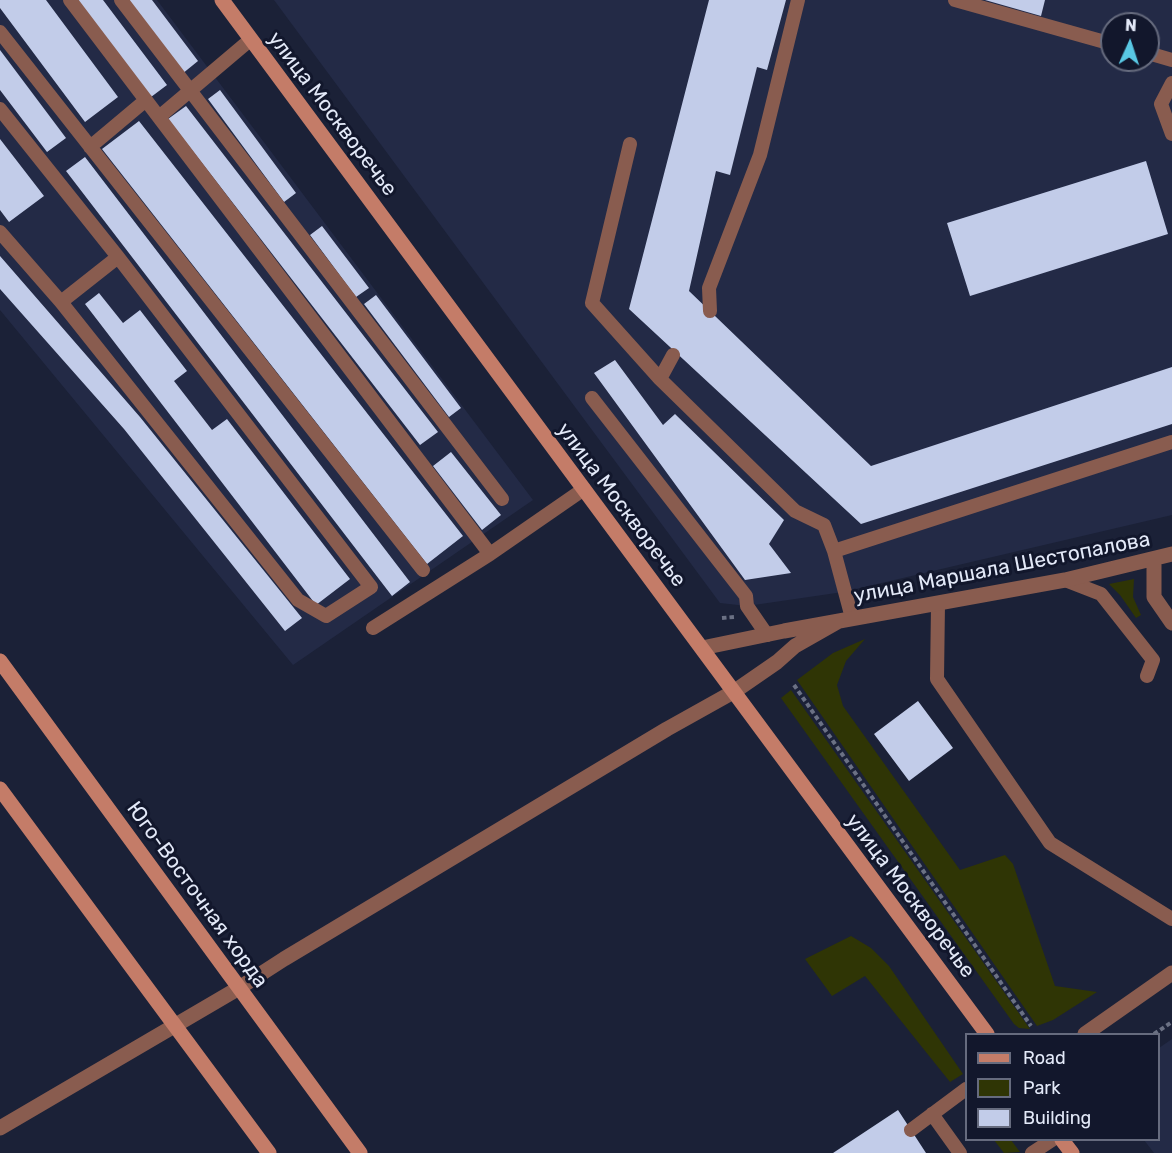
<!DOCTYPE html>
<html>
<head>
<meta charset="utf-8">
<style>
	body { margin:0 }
	#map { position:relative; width:1172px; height:1153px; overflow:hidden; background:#1b2137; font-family:Rubik,sans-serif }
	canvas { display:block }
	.legend { position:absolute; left:965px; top:1033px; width:195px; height:108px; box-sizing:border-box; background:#12172c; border:2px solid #666b7e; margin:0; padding:8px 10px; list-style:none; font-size:18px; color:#e3e9f8 }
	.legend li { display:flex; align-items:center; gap:12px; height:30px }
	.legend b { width:30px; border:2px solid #666b7e }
	.north { position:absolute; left:1100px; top:12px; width:60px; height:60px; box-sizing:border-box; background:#12172c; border:2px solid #666b7e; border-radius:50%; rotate:3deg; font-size:16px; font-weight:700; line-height:24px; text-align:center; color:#e3e9f8 }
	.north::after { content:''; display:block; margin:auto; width:21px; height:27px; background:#59c8e4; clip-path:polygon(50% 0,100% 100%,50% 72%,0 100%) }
</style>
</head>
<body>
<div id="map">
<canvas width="1172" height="1153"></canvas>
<ul class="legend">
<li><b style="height:8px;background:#c47c68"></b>Road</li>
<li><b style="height:16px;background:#2f3505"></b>Park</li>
<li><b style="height:16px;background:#c2cce9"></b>Building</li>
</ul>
<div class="north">N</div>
</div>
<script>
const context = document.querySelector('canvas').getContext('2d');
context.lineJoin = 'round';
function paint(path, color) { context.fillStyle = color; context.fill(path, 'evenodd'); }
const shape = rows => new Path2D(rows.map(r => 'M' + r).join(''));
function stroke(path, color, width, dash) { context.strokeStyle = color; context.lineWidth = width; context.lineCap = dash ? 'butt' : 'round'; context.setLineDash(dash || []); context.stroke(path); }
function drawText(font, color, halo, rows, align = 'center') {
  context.font = font + ' Rubik,sans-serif'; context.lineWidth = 6; context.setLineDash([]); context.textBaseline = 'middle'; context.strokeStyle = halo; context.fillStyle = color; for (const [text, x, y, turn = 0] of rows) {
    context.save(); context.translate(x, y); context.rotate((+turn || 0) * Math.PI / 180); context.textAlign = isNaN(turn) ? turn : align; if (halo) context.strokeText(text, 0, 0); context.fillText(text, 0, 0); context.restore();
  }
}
paint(shape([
	[0,0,157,0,533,500,293,665,0,310],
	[274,0,1172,0,1172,515,843,592,747,606,720,603],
	[1112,24,1148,24,1148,60,1112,60],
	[1172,1039,1172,1153,1154,1153,1144,1140,1158,1140,1159,1048]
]), '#232a46');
paint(shape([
	[1134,579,1133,597,1141,615,1136,618,1120,595,1109,584],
	[865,639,846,661,837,685,843,706,960,870,1005,855,1013,864,1055,986,1097,992,1053,1020,1037,1026,797,680,833,653],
	[791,690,1030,1029,1019,1028,1014,1024,781,698],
	[851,936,871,948,889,966,963,1074,950,1082,865,976,832,996,805,959],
	[994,1140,1011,1140,1020,1152,1004,1153]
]), '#2f3505');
paint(shape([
	[0,0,46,0,118,97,85,122,0,8],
	[77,0,103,0,167,85,151,97],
	[127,0,152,0,198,61,182,74],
	[709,0,786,0,767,70,757,67,730,175,716,171,689,291,871,466,1172,367,1172,424,861,524,629,309],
	[985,0,1045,0,1041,16],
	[0,50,66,138,47,152,0,90],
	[220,90,296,193,284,202,208,99],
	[186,106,438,432,420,445,168,119],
	[139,121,463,536,427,564,102,149],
	[0,139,44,196,9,222,0,210],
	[85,157,410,582,392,596,66,171],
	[1146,161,1168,234,970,296,947,223],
	[322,226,369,288,356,297,310,235],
	[0,256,140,417,302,618,285,631,124,429,0,289],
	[99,293,123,323,140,310,187,371,174,381,212,430,227,419,350,579,316,605,85,304],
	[376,295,461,408,449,417,364,304],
	[615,360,663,425,675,414,784,520,769,544,791,573,745,580,594,373],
	[451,452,501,515,482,530,433,466],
	[918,701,953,748,909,781,874,734],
	[898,1110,926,1153,833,1153]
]), '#c2cce9');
stroke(shape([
	[722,618,734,617],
	[794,685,1031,1026],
	[1154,1034,1172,1022]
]), '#6b7184', 4, [4.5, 3]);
stroke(shape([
	[70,0,490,554],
	[121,0,502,499],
	[955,0,1112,44],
	[0,32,423,570],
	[1148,53,1172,60],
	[1172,83,1161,104,1172,134],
	[0,109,118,257,371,587,326,616,298,600,61,302,0,232],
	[159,117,250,40],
	[630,144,592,303,660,379],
	[90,147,146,100],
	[61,302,118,257],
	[710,311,709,288,760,155,798,0],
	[673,355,660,379,795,511,824,525,834,551,852,618],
	[592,398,746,596,747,606,767,635],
	[834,551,1172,442],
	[1065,580,1101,594,1153,660,1147,676],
	[938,604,937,679,1050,843,1172,919],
	[373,628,490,554,584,489],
	[932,1114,960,1153],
	[911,1130,966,1089],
	[1032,1153,1052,1140]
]), '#895c4f', 14);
stroke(shape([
	[1154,560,1154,597,1172,623],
	[702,648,784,631,1065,580,1172,554],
	[1085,1034,1172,973],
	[0,1128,239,988,284,959,667,729,735,691,777,662,795,646,839,621]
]), '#895c4f', 15);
stroke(shape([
	[222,0,987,1034],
	[0,661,360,1153],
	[0,789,269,1153],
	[1062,1140,1072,1153]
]), '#c47c68', 15);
drawText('21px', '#e3e9f8', '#12172c', [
	["улица Москворечье",332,114,53],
	["улица Москворечье",621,505,53],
	["улица Маршала Шестопалова",1002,568,-11],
	["Юго-Восточная хорда",197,895,54],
	["улица Москворечье",910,896,53]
]);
</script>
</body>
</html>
